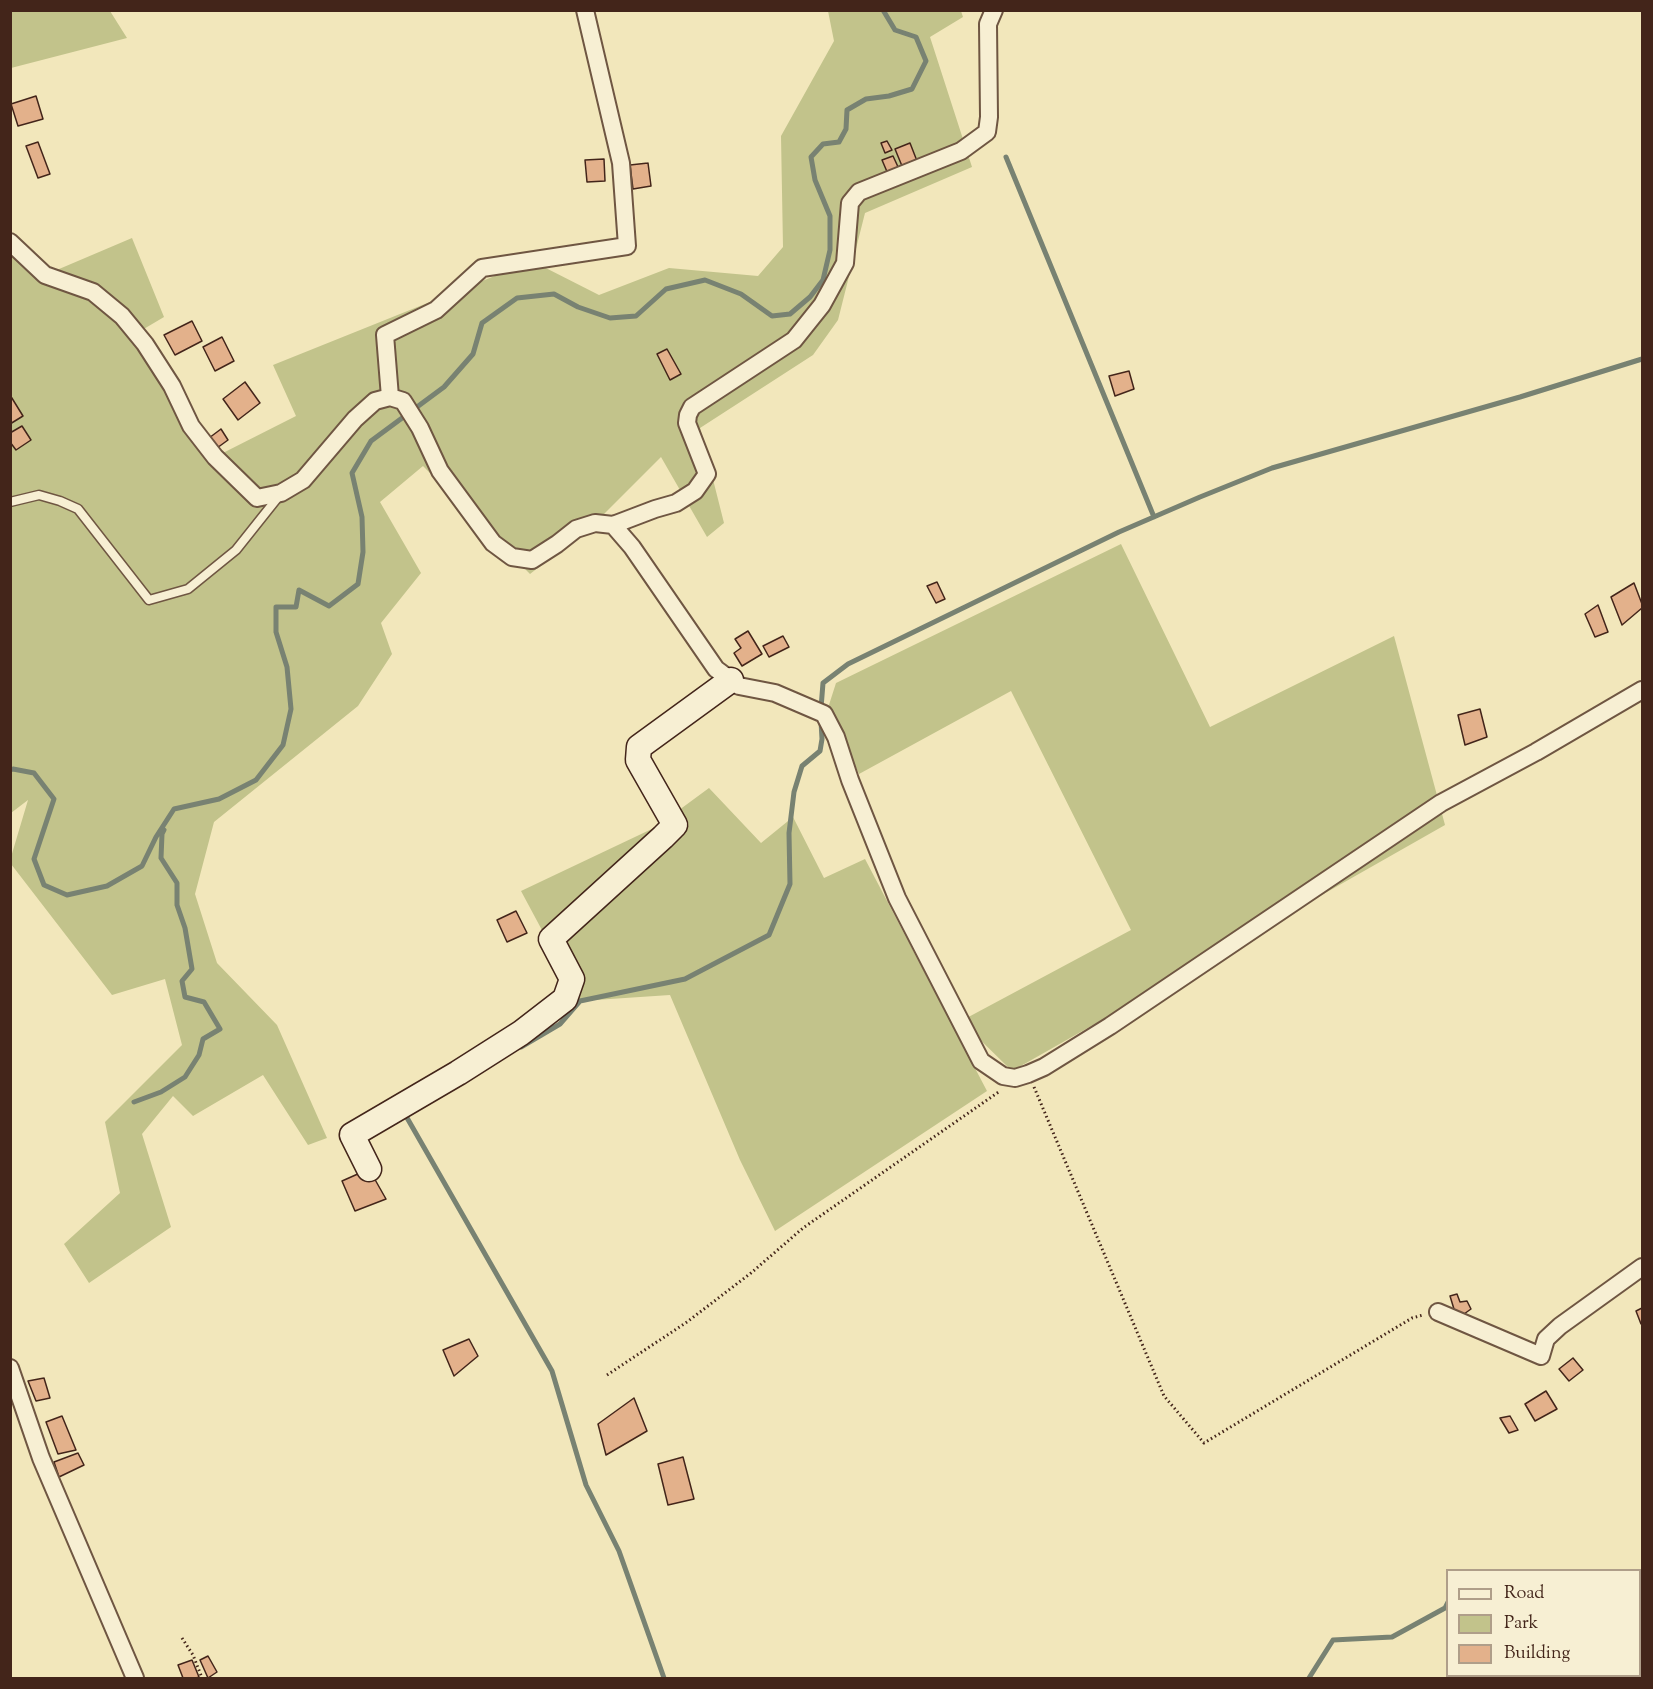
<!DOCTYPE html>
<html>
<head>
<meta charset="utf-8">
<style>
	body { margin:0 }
	#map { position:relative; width:1653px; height:1689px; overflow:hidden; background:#f2e7bb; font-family:"Sorts Mill Goudy",serif }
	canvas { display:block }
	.frame { position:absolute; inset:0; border:12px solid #43251a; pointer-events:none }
	.legend { position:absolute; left:1446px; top:1569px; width:195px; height:108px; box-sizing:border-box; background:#f7efd3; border:2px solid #af9e89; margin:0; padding:8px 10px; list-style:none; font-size:18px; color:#43251a }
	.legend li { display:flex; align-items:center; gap:12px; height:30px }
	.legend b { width:30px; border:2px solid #af9e89 }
</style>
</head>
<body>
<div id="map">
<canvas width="1653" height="1689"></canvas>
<div class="frame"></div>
<ul class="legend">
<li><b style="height:8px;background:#f7efd3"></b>Road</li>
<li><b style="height:16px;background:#c2c38b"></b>Park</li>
<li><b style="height:16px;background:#e3b18b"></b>Building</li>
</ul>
</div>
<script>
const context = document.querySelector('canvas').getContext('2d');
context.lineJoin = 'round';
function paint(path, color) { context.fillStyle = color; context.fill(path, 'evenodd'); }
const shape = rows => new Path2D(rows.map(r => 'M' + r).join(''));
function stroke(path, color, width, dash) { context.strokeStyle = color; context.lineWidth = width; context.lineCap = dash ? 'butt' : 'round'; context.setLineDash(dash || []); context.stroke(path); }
paint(shape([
	[11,10,110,11,127,38,11,68],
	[828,11,961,11,963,17,930,37,972,167,865,213,838,320,813,355,700,428,724,523,707,537,661,457,595,523,530,574,423,466,380,502,421,573,381,623,392,654,358,706,214,822,195,894,217,963,277,1025,327,1138,308,1145,263,1075,193,1116,173,1096,142,1134,171,1227,89,1283,64,1244,120,1193,105,1122,182,1045,165,979,112,995,11,864,11,857,28,800,11,813,10,243,45,275,132,238,164,317,137,333,215,457,296,416,273,365,532,261,599,295,669,268,758,276,783,247,781,136,834,41],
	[1121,544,1210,727,1394,636,1445,825,1012,1071,961,1021,1131,930,1011,691,859,774,828,708,836,683],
	[709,788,761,843,793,817,824,878,865,859,987,1091,775,1231,740,1160,670,995,580,1001,521,891,656,827]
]), '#c2c38b');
stroke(shape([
	[1006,157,1154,517],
	[821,708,823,683,848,664,1119,532,1200,497,1272,468,1520,397,1642,359],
	[10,770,13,769,34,773,54,799,34,859,44,885,67,895,107,886,142,866,156,837,174,809,219,799,256,780,283,745,291,709,287,667,276,632,276,607,296,607,299,590,329,606,358,584,363,552,362,517,352,473,371,441,444,387,473,354,482,323,517,298,554,294,578,307,610,318,636,316,666,289,705,280,741,294,772,316,790,314,810,297,823,280,830,250,830,216,815,180,811,157,823,144,839,142,846,129,847,110,866,99,889,96,912,89,926,61,916,37,895,30,883,10],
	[521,1047,560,1024,580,1001,685,979,769,935,790,884,789,833,794,792,802,766,820,751,822,739,821,721],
	[134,1102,161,1092,185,1077,199,1055,203,1039,220,1029,204,1002,185,997,182,981,192,969,185,928,177,905,177,883,161,858,162,834,164,830],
	[410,1113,406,1116,552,1371,586,1485,619,1551,664,1678],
	[1640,1618,1642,1615],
	[1309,1678,1333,1640,1392,1637,1445,1608,1448,1602]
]), '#788272', 5);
const building = shape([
	[36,96,43,119,18,126,11,104,36,96],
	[887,141,892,150,885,153,881,143,887,141],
	[38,142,50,174,38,178,26,146,38,142],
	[910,143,917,161,902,166,895,149,910,143],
	[893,156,899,169,888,174,882,160,893,156],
	[604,159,605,181,587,182,585,160,604,159],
	[648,163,651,186,633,189,630,165,648,163],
	[192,321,202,341,175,355,164,335,192,321],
	[222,337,234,361,215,371,203,347,222,337],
	[667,349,681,374,670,380,657,354,667,349],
	[1129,371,1134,389,1115,396,1109,376,1129,371],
	[245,382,260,403,238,420,223,399,245,382],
	[10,395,23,416,10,424,10,395],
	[22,426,31,440,16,450,10,442,10,433,22,426],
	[221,429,228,440,217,448,209,438,221,429],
	[937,582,945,599,936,603,927,586,937,582],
	[1634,583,1642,604,1642,608,1622,625,1611,597,1634,583],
	[1598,605,1608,632,1595,637,1585,614,1598,605],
	[748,631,762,654,742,666,734,653,741,648,735,639,748,631],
	[783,636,789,647,769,657,763,646,783,636],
	[1480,709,1487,737,1465,745,1458,715,1480,709],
	[516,911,527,933,507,942,497,920,516,911],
	[369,1169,386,1199,355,1211,342,1181,369,1169],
	[1457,1294,1460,1302,1467,1301,1471,1309,1457,1319,1450,1296,1457,1294],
	[1642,1308,1642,1324,1641,1324,1636,1311,1642,1308],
	[469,1339,478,1356,454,1376,443,1350,469,1339],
	[1573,1358,1583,1370,1569,1381,1559,1369,1573,1358],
	[44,1378,50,1398,36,1401,28,1381,44,1378],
	[1546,1391,1557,1409,1535,1421,1525,1404,1546,1391],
	[634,1398,647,1431,606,1455,598,1424,634,1398],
	[62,1416,76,1450,58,1454,46,1422,62,1416],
	[1510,1416,1518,1430,1509,1433,1500,1418,1510,1416],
	[78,1453,84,1465,59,1477,54,1462,78,1453],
	[683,1457,694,1499,668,1505,658,1464,683,1457],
	[208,1656,217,1672,208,1678,200,1660,208,1656],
	[192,1660,199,1677,196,1678,183,1678,178,1665,192,1660]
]);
paint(building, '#e3b18b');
stroke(building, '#43251a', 1.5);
const lane = shape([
	[10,502,39,495,60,501,78,509,149,600,188,589,236,550,279,496]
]);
const street = shape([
	[10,242,45,275,93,292,122,316,145,344,172,386,191,426,215,457,257,498,281,493,303,480,355,419,375,401,390,397,403,401,420,428,440,471,493,543,512,557,532,560,557,544,576,529,595,523,613,525,632,547,716,669,739,686,775,693,824,714,836,737,850,780,897,898,981,1061,1003,1076,1015,1078,1028,1074,1044,1067,1110,1026,1441,803,1536,752,1642,690],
	[390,397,385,335,436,310,482,268,627,246,621,163,585,10],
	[613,525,655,509,676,503,695,491,707,474,687,423,688,415,692,407,794,340,822,305,845,263,850,203,859,192,961,151,987,132,989,117,988,24,994,10],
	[1438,1312,1541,1356,1546,1339,1560,1326,1642,1267],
	[10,1368,41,1458,135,1678]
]);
const secondary = shape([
	[369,1169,352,1135,458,1073,521,1033,565,999,572,979,551,939,663,837,675,825,638,760,639,747,731,680]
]);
stroke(lane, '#6f5642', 11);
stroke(street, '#6f5642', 20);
stroke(secondary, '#43251a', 27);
stroke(shape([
	[1034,1087,1164,1396,1204,1443,1412,1318,1423,1315],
	[607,1375,687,1322,751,1273,803,1228,1000,1091],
	[182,1638,193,1655,202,1678]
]), '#43251a', 3, [1.5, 3]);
stroke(lane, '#f7efd3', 8);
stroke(street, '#f7efd3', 16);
stroke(secondary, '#f7efd3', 24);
</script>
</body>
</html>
